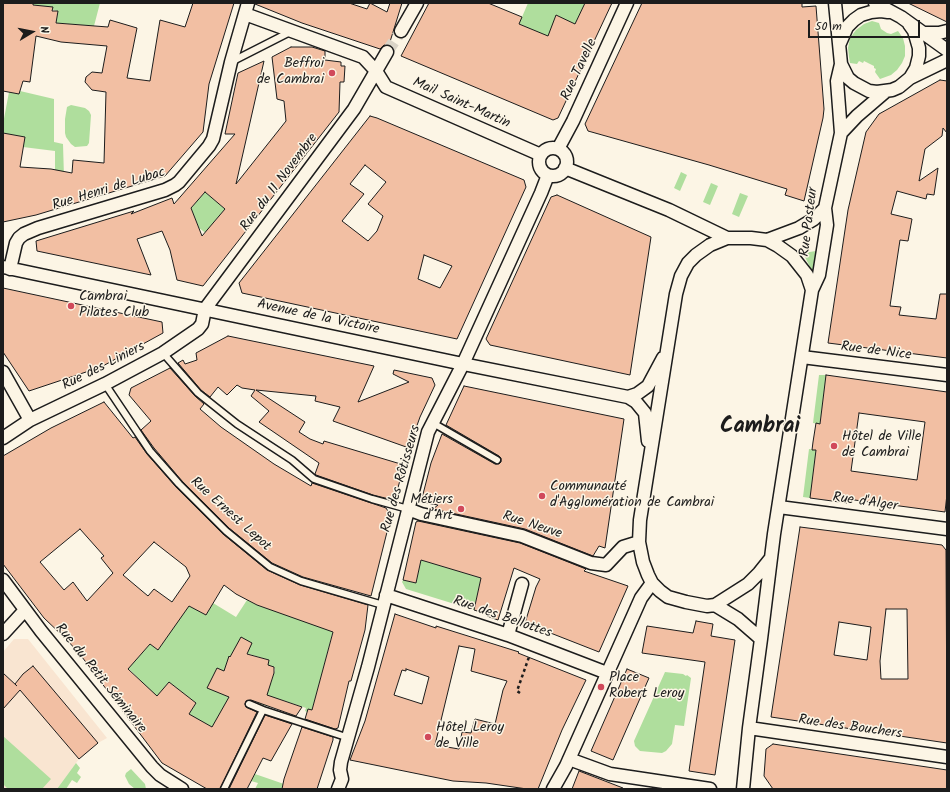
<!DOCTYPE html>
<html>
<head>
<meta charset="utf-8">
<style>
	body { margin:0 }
	#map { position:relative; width:950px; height:792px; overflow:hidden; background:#fcf5e5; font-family:Kalam,sans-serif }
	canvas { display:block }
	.frame { position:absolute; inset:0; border:4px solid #1c1c1c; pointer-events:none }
	.north { position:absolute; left:12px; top:12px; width:40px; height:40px; -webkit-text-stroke:3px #fcf5e5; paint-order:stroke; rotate:80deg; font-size:11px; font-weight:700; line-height:16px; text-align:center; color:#1c1c1c }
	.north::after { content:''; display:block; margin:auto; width:14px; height:18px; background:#1c1c1c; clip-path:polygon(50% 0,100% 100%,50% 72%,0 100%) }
	.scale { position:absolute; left:808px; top:20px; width:112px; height:18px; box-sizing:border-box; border:2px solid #1c1c1c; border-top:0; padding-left:5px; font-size:12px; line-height:14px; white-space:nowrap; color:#1c1c1c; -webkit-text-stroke:3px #fcf5e5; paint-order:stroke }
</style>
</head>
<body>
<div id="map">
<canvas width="950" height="792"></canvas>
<div class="frame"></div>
<div class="north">N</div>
<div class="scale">50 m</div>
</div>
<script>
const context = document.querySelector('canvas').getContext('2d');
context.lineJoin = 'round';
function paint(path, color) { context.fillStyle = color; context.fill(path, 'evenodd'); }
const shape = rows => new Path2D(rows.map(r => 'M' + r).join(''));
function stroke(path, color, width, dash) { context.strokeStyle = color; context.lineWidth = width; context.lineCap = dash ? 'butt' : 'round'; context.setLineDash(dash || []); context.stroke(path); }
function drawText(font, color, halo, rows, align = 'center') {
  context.font = font + ' Kalam,sans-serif'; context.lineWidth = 3; context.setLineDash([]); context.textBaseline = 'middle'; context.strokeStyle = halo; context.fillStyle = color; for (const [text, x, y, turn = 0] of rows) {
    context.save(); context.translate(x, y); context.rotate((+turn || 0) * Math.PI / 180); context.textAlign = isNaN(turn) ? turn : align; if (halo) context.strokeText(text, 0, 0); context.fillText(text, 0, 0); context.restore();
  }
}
paint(shape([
	[14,639,28,639,107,738,98,743,79,759,57,789,3,789,3,652]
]), '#f9e5d1');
paint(shape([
	[33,3,100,3,94,26,56,23,58,11,33,5],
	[528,3,585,3,574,27,556,15,554,20,555,21,548,37,519,24],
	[872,21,879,23,881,29,887,33,891,34,898,31,903,38,905,46,905,56,902,63,897,70,891,75,880,79,875,72,876,69,874,68,874,66,864,61,863,63,859,61,857,64,850,63,849,57,848,48,850,38,856,30,864,24],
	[20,91,54,99,54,142,63,144,64,177,55,170,55,151,23,147,24,137,3,133,3,124,9,92,19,94],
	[71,105,85,108,89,111,91,115,89,143,87,146,75,147,71,144,66,137,65,133,65,119,67,107],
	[681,172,687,175,680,191,674,188],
	[711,183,718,186,710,205,703,202],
	[205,192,225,209,215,221,221,225,211,237,199,228,191,208],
	[740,193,748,196,739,217,732,214],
	[816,251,815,263,813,273,803,253],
	[819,375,826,375,820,424,813,423],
	[809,449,816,450,810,498,803,497],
	[421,560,481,578,474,610,406,589,402,582,403,580,416,583],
	[247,600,257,605,333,631,311,714,305,711,306,708,279,699,272,703,270,707,257,703,264,680,271,683,275,670,274,667,270,666,267,668,269,660,239,651,249,658,214,728,199,720,181,726,196,703,169,682,143,713,148,688,125,665,129,660,134,662,150,644,158,650,188,605,206,615,213,603,236,617],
	[665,672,683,674,686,676,687,675,691,678,684,726,675,725,672,744,666,751,662,753,640,751,635,746,634,741],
	[3,736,51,779,42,789,8,789,3,784],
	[76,763,80,768,77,773,81,777,77,783,72,780,66,789,57,789],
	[131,769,145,784,146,789,135,789,129,784,125,776,126,773],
	[255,774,284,784,282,789,255,789,258,783,251,781]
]), '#afde9d');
const building = shape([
	[3,3,33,3,33,5,53,7,52,11,58,11,56,23,108,27,110,20,137,28,127,78,150,81,160,20,185,27,193,3,234,3,209,84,203,132,165,176,36,215,3,222,3,133,25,137,20,167,51,169,72,173,73,160,104,163,106,92,92,90,85,82,86,77,92,72,102,73,107,46,61,42,36,36,30,82,23,81,19,94,3,91,3,3],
	[255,3,349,3,367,9,370,3,387,12,390,3,402,3,389,45,384,45,380,49,302,23,255,4,255,3],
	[429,3,488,3,522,17,519,24,548,36,556,15,575,24,585,3,612,3,558,118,553,120,401,56,429,3],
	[642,3,802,3,802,7,816,6,824,109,823,118,804,201,785,195,787,189,709,165,588,131,585,124,642,3],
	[908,3,947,3,947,22,908,3],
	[291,47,312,47,325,51,325,60,341,62,341,66,345,66,344,82,340,82,339,112,203,286,177,280,170,250,162,231,137,239,151,275,37,251,36,241,134,211,131,214,172,198,174,204,235,134,225,134,238,73,264,61,236,184,286,121,284,101,277,99,272,57,291,47],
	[205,192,225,209,202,236,191,208,205,192],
	[940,80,947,81,947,133,943,128,942,136,925,149,919,181,938,168,934,195,927,194,926,199,897,191,891,214,912,219,908,241,900,240,890,306,901,307,899,315,936,319,940,294,947,294,947,358,828,343,848,210,866,132,879,114,940,80],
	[370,116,377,118,524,180,526,187,457,339,242,293,239,283,370,116],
	[365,165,386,182,368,204,383,216,377,231,368,241,342,221,364,194,350,184,365,165],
	[424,255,452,266,440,288,418,279,424,255],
	[557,195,651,237,630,375,490,345,486,339,551,197,557,195],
	[3,288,162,322,163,333,101,367,29,391,3,352,3,288],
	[228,336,374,366,358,402,409,382,393,374,394,370,432,378,435,385,420,417,409,448,333,421,340,407,315,401,316,396,256,390,305,422,299,432,310,439,323,444,324,441,404,465,395,499,393,500,373,495,316,475,315,474,319,463,259,422,269,411,251,396,255,390,242,388,237,385,227,395,218,387,210,397,201,390,178,363,183,360,185,364,197,360,196,353,228,336],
	[170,368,195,396,204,404,200,409,221,427,274,464,311,486,312,483,386,508,391,516,371,596,303,577,272,563,229,528,182,481,154,448,141,430,151,421,129,395,131,388,170,368],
	[826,375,947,392,947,494,945,512,847,499,847,503,810,498,816,450,812,450,813,442,816,423,820,424,826,375],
	[859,413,925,422,917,480,851,471,859,413],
	[464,386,624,419,605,548,599,546,593,556,525,529,433,509,438,505,421,502,431,463,442,434,495,464,499,464,501,462,501,458,499,456,446,425,464,386],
	[104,402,133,438,135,437,147,454,176,487,223,534,267,570,300,585,368,605,365,630,351,681,349,681,338,728,335,729,305,719,308,709,312,710,333,632,257,605,236,594,224,585,206,615,189,606,158,650,150,644,128,669,157,696,169,682,196,703,189,714,212,727,229,697,207,688,217,668,224,671,229,656,230,657,241,637,252,643,247,654,269,660,268,665,274,667,274,673,267,695,302,707,296,716,251,700,246,701,245,704,246,707,257,712,220,789,207,789,162,763,79,653,65,638,44,618,3,564,3,456,51,428,104,402],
	[80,529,104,556,101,558,113,573,87,601,73,582,64,590,40,562,80,529],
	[154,542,186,567,190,576,172,602,154,589,148,596,123,575,154,542],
	[418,521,520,543,586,569,584,571,628,586,599,652,525,623,536,587,540,579,514,568,498,620,487,616,487,614,474,610,481,578,421,560,416,583,403,580,416,522,418,521],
	[800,527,942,545,946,550,947,743,771,717,800,527],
	[886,609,907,609,908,679,881,679,880,661,886,609],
	[839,622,871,627,867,660,834,655,839,622],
	[395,614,436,628,436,626,519,652,518,653,586,680,562,730,538,789,527,789,486,783,453,781,350,760,365,721,395,614],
	[459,646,475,649,471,671,507,681,503,690,495,724,475,719,471,733,462,732,459,749,435,745,459,646],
	[406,669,429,677,422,704,394,695,402,670,406,671,406,669],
	[696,621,713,624,711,636,735,640,715,775,689,771,705,662,642,653,647,626,693,633,696,621],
	[33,666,98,743,79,759,20,690,3,709,3,673,17,686,15,684,23,674,33,666],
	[627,669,649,678,613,760,591,751,627,669],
	[265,715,292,724,271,761,263,758,247,789,229,789,265,715],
	[302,727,333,737,333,740,317,789,282,789,284,779,302,727],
	[773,744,947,770,947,789,773,789,764,776,766,749,773,744],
	[579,771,623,788,623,789,572,789,579,771]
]);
paint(building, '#f2bfa3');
stroke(building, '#1c1c1c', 1);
stroke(shape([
	[387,52,401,31]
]), '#dad4c7', 12, [12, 6]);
const lane = shape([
	[233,61,290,32],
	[163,353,198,393,237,424,292,460,314,479,372,499,408,509],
	[105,384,150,451,179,484,226,531,270,567,301,581,383,605],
	[433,423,497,460],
	[249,704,263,710,349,738],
	[224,789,263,710]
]);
const street = shape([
	[835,3,841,64,848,78,854,83,869,91,877,92,892,90,899,87,910,78,916,68,919,56,919,48,914,31,909,24],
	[875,3,901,17,947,50],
	[245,14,363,57,376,71,386,87,541,155],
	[401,31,417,3],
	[922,33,939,33,947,31],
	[840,43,847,27,854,20,861,15,871,12,881,11,888,12],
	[910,78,947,60],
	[841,133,857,116,885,92],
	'539 162a14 14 0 1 1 28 0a14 14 0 1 1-28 0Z',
	[558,149,573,121,627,3],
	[565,168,669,210,727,238],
	[767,240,799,228,814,219,825,208],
	[3,267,463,364,628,397,636,402,645,413,648,441],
	[10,269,16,243,19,238,24,234,38,228,165,190,175,185,179,182,209,146,213,139,231,62,248,3],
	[812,290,819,275,827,225,825,208,841,133,837,81,841,64],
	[802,357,947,375],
	[3,372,30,420],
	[628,397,637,394,648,386,663,358],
	[3,438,30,420,105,384,163,353,198,329,202,324,205,309,354,109,387,52],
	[779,507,947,529],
	[408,509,421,514,522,536,591,563,606,565,623,547,639,542],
	[3,580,41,631,152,767,160,775,182,789],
	[386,595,508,635,607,673],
	[715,605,738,619,761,639],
	[3,634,25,610],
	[508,635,522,584],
	[749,728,947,757],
	[569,759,610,774,710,789],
	[338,789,342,779,340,770,341,762,368,667,428,432,463,364,541,193,548,175],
	[553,789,566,766,637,607,641,598,652,583],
	[743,789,749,728,761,639,771,558,774,534,812,290,807,275,792,256,778,246,767,240,751,238,727,238,710,245,696,255,688,263,681,276,676,294,640,520,639,542,643,562,648,575,652,583,660,591,668,597,686,602,707,606,715,605,748,584,759,573,771,558]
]);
stroke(lane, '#1c1c1c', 9);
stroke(street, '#1c1c1c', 15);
stroke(shape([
	[520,693,517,691,529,657]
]), '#1c1c1c', 2.5, [3, 3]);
stroke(lane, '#fcf5e5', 6);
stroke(street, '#fcf5e5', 12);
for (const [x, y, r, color] of [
	[332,73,4,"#d1495b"],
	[71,306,4,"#d1495b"],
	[834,446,4,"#d1495b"],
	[542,496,4,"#d1495b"],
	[461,509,4,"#d1495b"],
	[601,687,4,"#d1495b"],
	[428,737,4,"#d1495b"]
]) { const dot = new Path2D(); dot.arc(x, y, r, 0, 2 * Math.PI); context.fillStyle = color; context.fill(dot); stroke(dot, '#fcf5e5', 1.5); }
drawText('14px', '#1c1c1c', '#fcf5e5', [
	["Beffroi",324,65,"right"],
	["de Cambrai",324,81,"right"],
	["Cambrai",79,298],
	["Pilates Club",79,314],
	["Hôtel de Ville",842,438],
	["de Cambrai",842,454],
	["Communauté",550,488],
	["d'Agglomération de Cambrai",550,504],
	["Métiers",453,501,"right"],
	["d’Art",453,517,"right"],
	["Place",609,679],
	["Robert Leroy",609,695],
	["Hôtel Leroy",436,729],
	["de Ville",436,745]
], 'left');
drawText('14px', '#1c1c1c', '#fcf5e5', [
	["Rue Tavelle",580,70,-65],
	["Mail Saint-Martin",461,104,24],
	["Rue du 11 Novembre",280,183,-53],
	["Rue Henri de Lubac",109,190,-17],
	["Rue Pasteur",810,222,-83],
	["Avenue de la Victoire",318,318,12],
	["Rue de Nice",876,352,7],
	["Rue des Liniers",104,367,-27],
	["Rue des Rôtisseurs",402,479,-74],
	["Rue d'Alger",865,503,8],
	["Rue Ernest Lepot",230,515,42],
	["Rue Neuve",532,526,18],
	["Rue des Bellottes",502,618,19],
	["Rue du Petit Séminaire",100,679,51],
	["Rue des Bouchers",850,728,8]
]);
drawText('bold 22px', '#1c1c1c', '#fcf5e5', [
	["Cambrai",760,428]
]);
</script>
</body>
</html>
